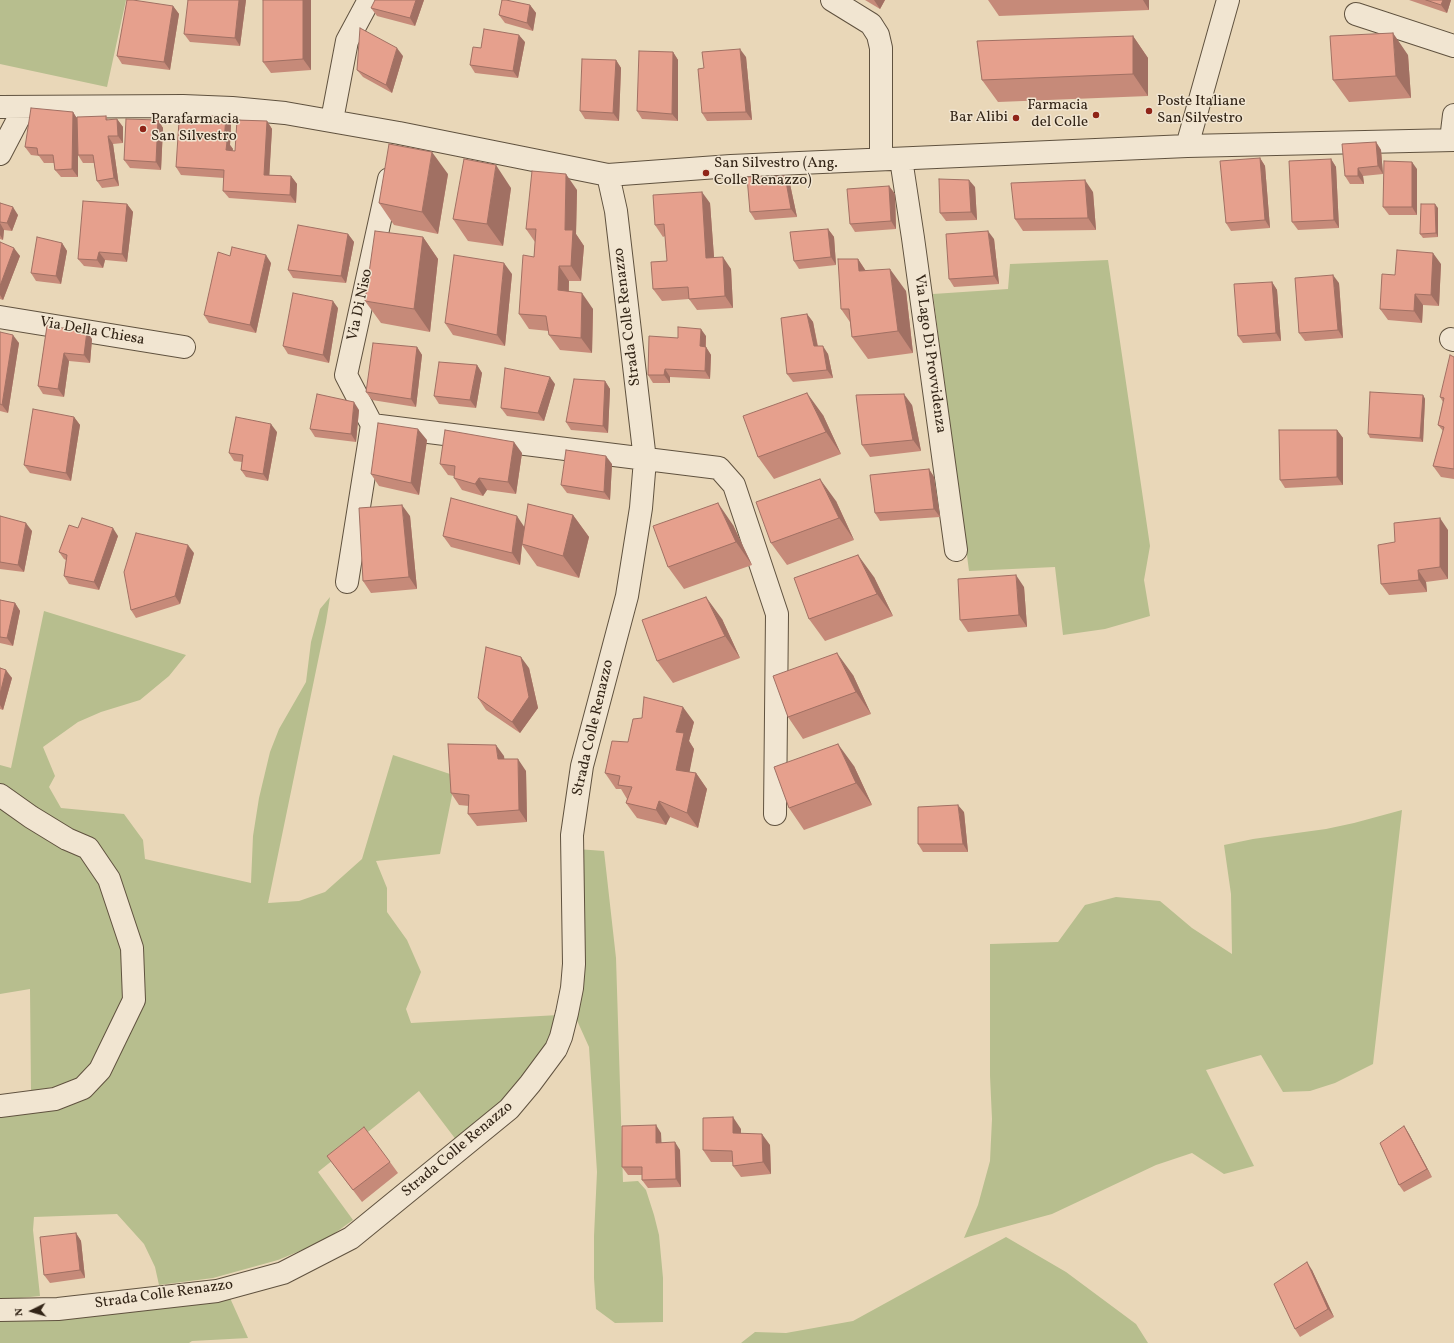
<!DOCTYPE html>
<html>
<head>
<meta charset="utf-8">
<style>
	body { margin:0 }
	#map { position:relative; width:1454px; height:1343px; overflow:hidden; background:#e9d7b8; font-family:Vollkorn,serif }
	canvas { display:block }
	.north { position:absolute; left:12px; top:1291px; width:40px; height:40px; -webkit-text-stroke:3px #f1e5d1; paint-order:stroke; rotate:265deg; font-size:11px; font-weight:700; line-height:16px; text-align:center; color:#332517 }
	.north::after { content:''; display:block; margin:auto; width:14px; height:18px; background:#332517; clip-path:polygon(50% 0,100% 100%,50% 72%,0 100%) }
</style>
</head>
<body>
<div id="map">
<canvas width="1454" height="1343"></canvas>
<div class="north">N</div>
</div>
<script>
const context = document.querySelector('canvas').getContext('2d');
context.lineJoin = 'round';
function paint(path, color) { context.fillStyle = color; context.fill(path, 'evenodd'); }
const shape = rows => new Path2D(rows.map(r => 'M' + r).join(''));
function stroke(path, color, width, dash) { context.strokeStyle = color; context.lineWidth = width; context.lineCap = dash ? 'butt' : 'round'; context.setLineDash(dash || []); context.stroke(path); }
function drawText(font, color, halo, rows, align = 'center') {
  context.font = font + ' Vollkorn,serif'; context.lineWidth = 3; context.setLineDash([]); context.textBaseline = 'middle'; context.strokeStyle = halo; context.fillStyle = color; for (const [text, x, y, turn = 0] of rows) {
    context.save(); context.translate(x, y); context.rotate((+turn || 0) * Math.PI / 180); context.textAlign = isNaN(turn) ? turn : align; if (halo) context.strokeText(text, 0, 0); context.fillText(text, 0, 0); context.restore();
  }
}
paint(shape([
	[0,0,126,0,107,87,0,64],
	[1108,260,1150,546,1144,580,1150,616,1105,629,1063,635,1055,567,969,571,933,294,1008,289,1010,264],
	[330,597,326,622,268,903,299,901,325,892,362,859,393,755,456,776,440,854,376,861,387,888,387,912,407,940,421,972,406,1009,411,1023,559,1015,540,1064,460,1145,419,1091,318,1172,353,1220,324,1241,278,1260,213,1278,159,1285,155,1267,144,1244,117,1214,34,1217,33,1230,40,1296,0,1300,0,1111,105,1080,126,1043,112,1034,77,1083,31,1091,30,989,0,994,0,765,11,768,44,611,186,655,169,676,140,700,101,712,78,722,43,747,55,776,49,787,61,808,124,814,143,840,145,859,251,883,253,836,259,798,270,752,279,729,306,682,311,642,320,609],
	[1402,810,1373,1064,1335,1083,1310,1091,1283,1092,1261,1055,1206,1070,1254,1166,1224,1174,1192,1153,1156,1165,1052,1214,964,1238,978,1205,990,1161,992,1119,990,1076,990,944,1058,942,1085,905,1116,897,1160,901,1192,928,1232,954,1231,894,1224,845,1253,839,1326,829,1354,823],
	[577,849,604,851,616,958,623,1182,638,1181,646,1190,654,1215,659,1235,663,1278,663,1322,615,1323,596,1309,594,1278,594,1236,597,1172,589,1047,575,1016],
	[1006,1237,1066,1272,1136,1324,1148,1343,741,1343,755,1332,786,1333,853,1321],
	[230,1298,248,1338,192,1341,189,1343,0,1343,0,1314]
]), '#b7be8e');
const minor = shape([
	[832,0,871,24,878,35,881,48,881,159],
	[1356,14,1454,46],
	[0,107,183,106,232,108,285,113,399,133,608,175,731,166,1187,146,1454,140],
	[332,120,347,41,369,0],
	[1451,140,1454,115],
	[1187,146,1228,0],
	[0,154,24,108],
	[901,159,913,238,956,550],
	[0,317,184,347],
	[1451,339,1454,340],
	[372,425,346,375,389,179],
	[347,582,372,425,719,468,734,485,777,614,775,814],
	[0,795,31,817,67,839,88,848,109,879,132,948,134,1000,100,1070,83,1088,55,1099,0,1106],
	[0,1310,58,1309,217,1291,283,1273,351,1238,509,1109,530,1084,556,1049,561,1037,567,1013,572,988,574,964,572,835,582,766,627,596,641,508,645,460,616,211,608,175]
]);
stroke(minor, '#60523f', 24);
stroke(minor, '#f1e5d1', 22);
paint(shape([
	[246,0,240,46,190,42,184,34],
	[263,0,311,0,311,70,271,73,263,62],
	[424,0,415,26,377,16,371,8],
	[865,0,885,0,880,9],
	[988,0,1149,0,1149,10,999,16],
	[1409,0,1451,0,1447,13],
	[530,5,536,13,533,31,505,23,499,15],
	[173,6,179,14,170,70,122,64,117,56],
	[1133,36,1148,58,1148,96,998,102,982,80],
	[525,42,518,78,475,73,470,65,481,48],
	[673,52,678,60,678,121,642,119,637,111],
	[1408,55,1411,98,1349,102,1333,80],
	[403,56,392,93,363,77,357,70],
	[746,57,752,120,707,121,702,113,704,68],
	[616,60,621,68,619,121,585,119,580,111],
	[73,112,77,119,106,116,108,120,117,119,123,127,123,143,113,144,119,186,102,188,97,181,94,163,83,163,78,155,78,147,78,177,61,177,55,170,54,163,44,163,39,156,31,155,25,147],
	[226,117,231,125,230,145,233,149,232,151,235,151,267,121,272,129,269,175,291,176,297,184,296,203,229,198,223,191,224,178,181,175,176,167,211,124],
	[158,120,163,128,161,170,130,168,124,160],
	[1376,142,1381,150,1383,174,1363,176,1364,184,1350,184,1345,176],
	[1260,158,1265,166,1270,228,1231,231,1226,223],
	[1331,159,1336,167,1339,228,1298,230,1292,222],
	[1417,169,1417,215,1389,215,1383,207],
	[448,174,438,234,394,225,379,203],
	[790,184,797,217,755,220,750,212],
	[889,186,895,194,896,229,855,232,850,224],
	[975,187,977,220,946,221,940,213],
	[511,188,503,246,468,241,453,219],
	[577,190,576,234,584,246,581,281,569,281,569,291,593,309,592,353,560,350,549,335,549,331,529,329,519,314,534,257,535,242,526,229],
	[1093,192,1096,230,1023,231,1015,219],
	[0,203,18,215,12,231,4,230,3,240,0,239],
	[710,203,714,258,731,269,733,308,697,310,689,299,662,301,653,289,667,261,665,236,663,237,655,225],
	[127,204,133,212,127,262,105,260,103,268,84,266,78,259],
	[1438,208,1438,237,1423,238,1420,234],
	[828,229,834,237,836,265,799,269,794,261],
	[348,234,354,242,346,283,293,278,288,270],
	[423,237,438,259,430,332,381,323,365,301],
	[994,239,999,284,954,287,949,279],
	[0,242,20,256,3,300,0,299],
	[62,243,67,251,61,284,36,281,31,273],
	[858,259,866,271,906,291,913,353,868,359,852,337,850,322,841,309],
	[271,263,256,333,209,323,204,315],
	[1441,264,1439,306,1423,305,1422,323,1388,320,1380,309,1395,275],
	[512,274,505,346,453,335,445,323],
	[1272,282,1277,290,1281,341,1243,343,1238,336],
	[1339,283,1343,338,1305,341,1299,333],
	[338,308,329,363,288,354,283,346],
	[807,314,813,322,818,346,828,354,833,378,793,382,787,374],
	[47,326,92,339,90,363,69,361,64,397,43,394,38,386],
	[0,332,19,343,8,413,0,411],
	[706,336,706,347,711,355,710,379,670,377,670,383,653,383,648,375,678,338],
	[417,347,422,355,416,407,372,400,366,392],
	[1454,357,1454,479,1441,477,1433,466,1443,431,1438,425,1443,402,1440,397],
	[477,365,482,373,476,408,439,404,434,396],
	[605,381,610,389,608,433,571,430,566,422],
	[555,384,544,421,507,416,501,408],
	[1423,395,1425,399,1423,442,1370,438,1368,434],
	[912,405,921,451,870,457,862,445],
	[359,410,356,442,315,437,310,429],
	[823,415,841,454,774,479,758,457],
	[74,417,80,425,71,481,30,473,24,465],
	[1337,430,1343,438,1343,485,1285,488,1280,480],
	[277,432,268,481,246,477,241,470,242,462,234,461,229,453],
	[427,440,419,495,379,486,371,474],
	[522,453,516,494,487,490,483,496,462,490,454,478,454,476,448,475,440,464],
	[612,464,610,500,567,493,561,485],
	[929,469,934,477,940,517,880,521,875,513],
	[836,501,854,540,787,565,771,543],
	[573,515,589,537,579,578,537,566,522,545,520,565,451,547,443,536,525,527],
	[0,516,32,531,24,572,0,569],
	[410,516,417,589,371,593,363,581],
	[733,525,752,565,684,589,668,567],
	[78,528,118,536,99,590,69,584,64,576,66,560,64,559,59,552],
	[1448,530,1448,579,1426,582,1427,592,1389,595,1381,584,1395,542],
	[194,553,180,604,136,618,131,610],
	[874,577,893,616,825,641,809,619],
	[1024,587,1027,627,968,632,960,620],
	[0,600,15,603,20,611,13,646,0,643],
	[722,619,740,658,673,683,657,661],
	[0,668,12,678,3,710,0,709],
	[529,668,538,708,520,733,486,710,478,698],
	[853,675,871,714,803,739,788,717],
	[694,722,689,741,694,749,689,772,696,773,707,789,698,828,670,817,666,825,637,818,626,803,627,799,621,789,616,789,605,773,628,742],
	[504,756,504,759,526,771,527,822,477,826,468,814,469,806,459,805,451,793],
	[854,766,872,805,804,830,789,808],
	[964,812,968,852,923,852,918,844],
	[1404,1126,1409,1134,1432,1177,1404,1192,1399,1185],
	[741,1129,741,1133,770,1145,771,1174,741,1177,733,1166,733,1162,711,1162,703,1150],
	[661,1133,661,1143,680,1150,681,1187,648,1188,642,1180,642,1175,628,1175,622,1167],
	[327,1156,390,1162,398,1173,362,1202],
	[76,1233,81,1241,85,1278,50,1283,44,1275],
	[1312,1270,1334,1317,1300,1337,1295,1329]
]), '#c68a79');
paint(shape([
	[239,0,246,0,240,46,235,38],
	[303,0,311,0,311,70,303,59],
	[416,0,424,0,415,26,410,18],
	[874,0,885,0,880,9],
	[1143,0,1149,0,1149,10],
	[1443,0,1451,0,1447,13,1441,5],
	[530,5,536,13,533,31,527,23],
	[173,6,179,14,170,70,164,62],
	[1393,33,1408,55,1411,98,1396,76],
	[519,35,525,42,518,78,513,71],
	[1133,36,1148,58,1148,96,1133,74],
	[397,48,403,56,392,93,386,85],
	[740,49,746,57,752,120,746,112],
	[673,52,678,60,678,121,672,114],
	[616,60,621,68,619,121,613,113],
	[73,112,78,120,78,177,72,169],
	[226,117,231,125,230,145,233,149,231,158,226,150,224,141],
	[117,119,123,127,123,143,118,136],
	[158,120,163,128,161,170,156,162],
	[267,121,272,129,269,182,264,175],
	[108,136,113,144,119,186,114,178],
	[1376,142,1381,150,1383,174,1378,166],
	[432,152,448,174,438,234,422,212],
	[1260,158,1265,166,1270,228,1265,220],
	[1331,159,1336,167,1339,228,1334,220],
	[1412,162,1417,169,1417,215,1412,207],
	[496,165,511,188,503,246,487,224],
	[1358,168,1363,176,1364,184,1358,176],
	[566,174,577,190,576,234,584,246,581,281,571,266,565,230],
	[291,176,297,184,296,203,290,195],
	[785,176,790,184,797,217,791,209],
	[969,180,975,187,977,220,971,212],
	[1085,180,1093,192,1096,230,1088,218],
	[889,186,895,194,896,229,891,221],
	[702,192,710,203,715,270,706,258],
	[127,204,133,212,127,262,122,254],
	[1435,204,1438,208,1438,237,1436,233],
	[13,207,18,215,12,231,7,223],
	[0,223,4,230,3,240,0,235],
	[828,229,834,237,836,265,831,257],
	[988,231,994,239,999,284,994,276],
	[348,234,354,242,346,283,341,276],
	[423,237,438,259,430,332,414,309],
	[62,243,67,251,61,284,56,276],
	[14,248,20,256,3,300,0,295,0,286],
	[99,252,105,260,103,268,97,260],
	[1433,253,1441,264,1439,306,1431,295],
	[266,255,271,263,256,333,250,325],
	[723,257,731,269,733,308,725,296],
	[858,259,873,282,859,271],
	[504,263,512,274,505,346,497,335],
	[559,266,569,281,568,305,558,290],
	[890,269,906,291,913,353,898,331],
	[1333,275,1339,283,1343,338,1338,330],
	[1272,282,1277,290,1281,341,1276,333],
	[582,293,593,309,592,353,581,338],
	[1415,294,1423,305,1422,323,1414,311],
	[333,301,338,308,329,363,323,355],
	[807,314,813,322,819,354,814,346],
	[701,329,706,336,705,354,700,346],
	[87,331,92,339,90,363,84,355],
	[13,335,19,343,8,413,2,405],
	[823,346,828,354,833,378,827,370],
	[417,347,422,355,416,407,411,399],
	[706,347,711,355,710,379,705,371],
	[64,353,69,361,64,397,58,389],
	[477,365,482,373,476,408,470,400],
	[665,369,670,377,670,383,664,375],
	[550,377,555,384,544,421,538,413],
	[605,381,610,389,608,433,603,426],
	[807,393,823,415,841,454,826,432],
	[904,394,912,405,921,451,913,440],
	[1423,395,1425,399,1423,442,1420,438],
	[354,402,359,410,356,442,351,434],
	[74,417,80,425,71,481,66,473],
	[271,424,277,432,268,481,263,474],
	[418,429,427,440,419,495,411,483],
	[1337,430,1343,438,1343,485,1337,477],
	[514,442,522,453,516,494,508,482],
	[606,456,612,464,610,500,604,492],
	[929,469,934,477,940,517,934,509],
	[479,478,487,490,483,496,475,484],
	[820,479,836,501,854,540,839,518],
	[718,503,733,525,752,565,736,542],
	[402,505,410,516,417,589,409,577],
	[573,515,589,537,579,578,563,556],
	[517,516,525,528,522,544,522,545,520,565,512,553],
	[1440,518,1448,530,1448,579,1440,567],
	[26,523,32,531,24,572,18,565],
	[113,528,118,536,99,590,94,582],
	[188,545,194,553,180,604,175,596],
	[858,555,874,577,893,616,877,594],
	[1418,570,1426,582,1427,592,1419,580],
	[1016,575,1024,587,1027,627,1019,615],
	[706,597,722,619,740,658,725,636],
	[15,603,20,611,13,646,7,638],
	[837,653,853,675,871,714,856,692],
	[521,657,529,668,538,708,520,733,512,722],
	[6,670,12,678,3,710,0,705,0,694],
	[683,707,694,722,689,741,694,749,687,785,676,770,676,732],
	[838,744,854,766,872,805,856,783],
	[496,745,504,756,506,770,498,759],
	[518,759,526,771,527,822,519,810],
	[696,773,707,789,698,828,687,813],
	[659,801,670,817,666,825,656,810],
	[958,805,964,812,968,852,963,844],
	[733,1117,741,1129,741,1144,733,1133],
	[656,1125,661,1133,662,1151,656,1143],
	[1404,1126,1409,1134,1432,1177,1427,1169],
	[762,1134,770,1145,771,1174,763,1162],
	[675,1142,680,1150,681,1187,676,1179],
	[76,1233,81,1241,85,1278,80,1270],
	[1307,1262,1312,1270,1334,1317,1328,1309]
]), '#a17063');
const building = shape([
	[127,0,133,0,173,6,164,62,117,56,127,0],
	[188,0,239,0,235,38,184,34,188,0],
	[263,0,303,0,303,59,263,62,263,0],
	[375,0,416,0,410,18,371,8,375,0],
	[502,0,506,0,530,5,527,23,499,15,502,0],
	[1426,0,1443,0,1441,5,1426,0],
	[360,28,397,48,386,85,357,70,360,28],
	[484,29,519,35,513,71,470,65,473,47,481,48,484,29],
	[1393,33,1396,76,1333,80,1330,36,1393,33],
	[1133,36,1133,74,982,80,977,41,1133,36],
	[740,49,746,112,702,113,698,69,704,68,702,52,740,49],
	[639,51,673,52,672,114,637,111,639,51],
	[582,59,616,60,613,113,580,111,582,59],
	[31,108,73,112,72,169,55,170,53,155,38,155,37,148,25,147,31,108],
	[106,116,106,120,117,119,118,136,108,136,114,178,97,181,93,155,78,155,77,117,106,116],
	[211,116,226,117,224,141,227,142,226,150,235,151,237,120,267,121,264,175,291,176,290,195,223,191,224,170,176,167,179,121,211,124,211,116],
	[126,119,158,120,156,162,124,160,126,119],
	[1376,142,1378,166,1358,168,1358,176,1345,176,1342,144,1376,142],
	[389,144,432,152,422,212,379,203,389,144],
	[1260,158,1265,220,1226,223,1220,161,1260,158],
	[464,159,496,165,487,224,453,219,464,159],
	[1331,159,1334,220,1292,222,1289,161,1331,159],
	[1384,161,1412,162,1412,207,1383,207,1384,161],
	[532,171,566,174,565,230,573,230,571,266,559,266,558,290,582,293,581,338,549,335,546,316,519,314,523,255,534,257,536,229,526,229,532,171],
	[785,176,791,209,750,212,747,177,785,176],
	[939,179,969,180,971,212,940,213,939,179],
	[1085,180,1088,218,1015,219,1011,183,1085,180],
	[889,186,891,221,850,224,847,189,889,186],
	[702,192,706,258,723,257,725,296,689,299,688,287,653,289,651,262,667,261,664,224,655,225,653,195,702,192],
	[83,201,127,204,122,254,99,252,97,260,78,259,83,201],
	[0,203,13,207,7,223,0,222,0,203],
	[1421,204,1435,204,1436,233,1420,234,1421,204],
	[298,225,348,234,341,276,288,270,298,225],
	[828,229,831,257,794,261,790,232,828,229],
	[375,231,423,237,414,309,365,301,375,231],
	[988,231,994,276,949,279,946,234,988,231],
	[37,237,62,243,56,276,31,273,37,237],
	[0,242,14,248,0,286,0,242],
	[232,247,266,255,250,325,204,315,218,252,230,256,232,247],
	[1397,250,1433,253,1431,295,1415,294,1414,311,1380,309,1382,274,1395,275,1397,250],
	[454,255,504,263,497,335,445,323,454,255],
	[838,259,858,259,859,271,890,269,898,331,852,337,849,309,841,309,838,259],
	[1333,275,1338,330,1299,333,1295,278,1333,275],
	[1272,282,1276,333,1238,336,1234,284,1272,282],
	[293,293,333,301,323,355,283,346,293,293],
	[807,314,814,346,823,346,827,370,787,374,781,318,807,314],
	[47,326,87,331,84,355,64,353,58,389,38,386,47,326],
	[678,327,701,329,700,346,706,347,705,371,665,369,664,375,648,375,649,336,678,338,678,327],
	[0,332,13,335,2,405,0,404,0,332],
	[373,343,417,347,411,399,366,392,373,343],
	[1450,355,1454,357,1454,469,1433,466,1444,427,1438,425,1444,398,1440,397,1450,355],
	[439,362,477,365,470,400,434,396,439,362],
	[505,368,550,377,538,413,501,408,505,368],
	[574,379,605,381,603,426,566,422,574,379],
	[1370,392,1423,395,1420,438,1368,434,1370,392],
	[807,393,826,432,758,457,743,416,807,393],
	[317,394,354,402,351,434,310,429,317,394],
	[904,394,913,440,862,445,856,395,904,394],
	[33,409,74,417,66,473,24,465,33,409],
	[236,417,271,424,263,474,241,470,243,455,229,453,236,417],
	[378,423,418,429,411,483,371,474,378,423],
	[445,430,514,442,508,482,479,478,475,484,454,478,455,466,440,464,445,430],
	[1279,430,1337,430,1337,477,1280,480,1279,430],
	[566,450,606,456,604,492,561,485,566,450],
	[929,469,934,509,875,513,870,475,929,469],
	[820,479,839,518,771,543,756,502,820,479],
	[451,498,517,516,512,553,443,536,451,498],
	[718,503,736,542,668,567,653,526,718,503],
	[528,504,573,515,563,556,522,544,528,504],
	[402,505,409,577,363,581,359,508,402,505],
	[0,516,26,523,18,565,0,562,0,516],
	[82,518,113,528,94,582,64,576,67,555,59,552,69,525,78,528,82,518],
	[1440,518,1440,567,1418,570,1419,580,1381,584,1378,545,1395,542,1394,523,1440,518],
	[136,533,188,545,175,596,131,610,124,572,136,533],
	[858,555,877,594,809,619,794,578,858,555],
	[1016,575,1019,615,960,620,958,579,1016,575],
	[706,597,725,636,657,661,642,620,706,597],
	[0,600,15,603,7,638,0,637,0,600],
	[486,647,521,657,529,697,512,722,478,698,486,647],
	[837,653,856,692,788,717,773,676,837,653],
	[0,668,6,670,0,694,0,668],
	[644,697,683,707,676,732,684,733,676,770,696,773,687,813,659,801,656,810,626,803,632,787,618,785,620,776,605,773,612,741,628,742,633,719,642,718,644,697],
	[448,744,496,745,498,759,518,759,519,810,468,814,469,795,451,793,448,744],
	[838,744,856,783,789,808,774,767,838,744],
	[958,805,963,844,918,844,918,807,958,805],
	[733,1117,733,1133,762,1134,763,1162,733,1166,732,1151,703,1150,703,1118,733,1117],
	[656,1125,656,1143,675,1142,676,1179,642,1180,642,1167,622,1167,622,1126,656,1125],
	[1404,1126,1427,1169,1399,1185,1380,1143,1404,1126],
	[364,1127,390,1162,353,1190,327,1156,364,1127],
	[76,1233,80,1270,44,1275,40,1237,76,1233],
	[1307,1262,1328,1309,1295,1329,1274,1284,1307,1262]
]);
paint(building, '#e6a08d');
stroke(building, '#a17063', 1);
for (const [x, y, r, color] of [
	[1149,111,4,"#8f2418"],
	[1096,115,4,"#8f2418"],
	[1016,118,4,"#8f2418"],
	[143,129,4,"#8f2418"],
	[706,173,4,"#8f2418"]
]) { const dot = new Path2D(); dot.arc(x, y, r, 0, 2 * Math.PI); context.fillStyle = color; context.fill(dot); stroke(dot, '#f1e5d1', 1.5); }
drawText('15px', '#332517', '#f1e5d1', [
	["Poste Italiane",1157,102],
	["San Silvestro",1157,119],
	["Farmacia",1088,106,"right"],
	["del Colle",1088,123,"right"],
	["Bar Alibi",1008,118,"right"],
	["Parafarmacia",151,120],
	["San Silvestro",151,137],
	["San Silvestro (Ang.",714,164],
	["Colle Renazzo)",714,181]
], 'left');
drawText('15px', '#332517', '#f1e5d1', [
	["Via Di Niso",361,305,-78],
	["Strada Colle Renazzo",628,317,-97],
	["Via Della Chiesa",92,332,10],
	["Via Lago Di Provvidenza",929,354,82],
	["Strada Colle Renazzo",594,728,-77],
	["Strada Colle Renazzo",458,1150,-40],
	["Strada Colle Renazzo",164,1295,-8]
]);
</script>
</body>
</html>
